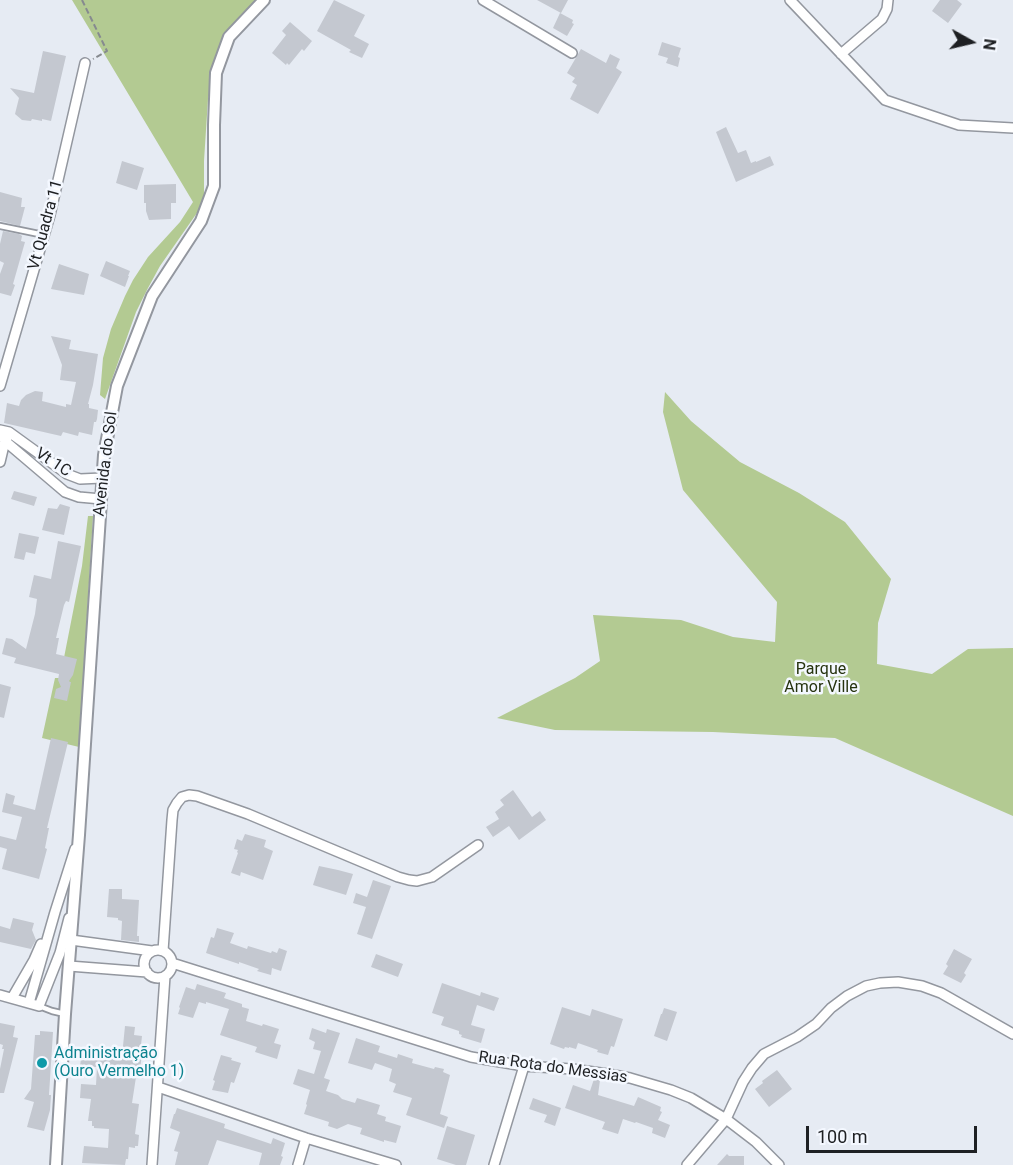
<!DOCTYPE html>
<html>
<head>
<meta charset="utf-8">
<style>
	body { margin:0 }
	#map { position:relative; width:1013px; height:1165px; overflow:hidden; background:#e6ebf3; font-family:Roboto,sans-serif }
	canvas { display:block }
	.north { position:absolute; left:941px; top:12px; width:60px; height:60px; -webkit-text-stroke:4px #f4f8ff; paint-order:stroke; rotate:98deg; font-size:16px; font-weight:700; line-height:24px; text-align:center; color:#1e2023 }
	.north::after { content:''; display:block; margin:auto; width:21px; height:27px; background:#1e2023; clip-path:polygon(50% 0,100% 100%,50% 72%,0 100%) }
	.scale { position:absolute; left:806px; top:1126px; width:171px; height:27px; box-sizing:border-box; border:3px solid #1e2023; border-top:0; padding-left:8px; font-size:18px; line-height:21px; white-space:nowrap; color:#1e2023; -webkit-text-stroke:4px #f4f8ff; paint-order:stroke }
</style>
</head>
<body>
<div id="map">
<canvas width="1013" height="1165"></canvas>
<div class="north">N</div>
<div class="scale">100 m</div>
</div>
<script>
const context = document.querySelector('canvas').getContext('2d');
context.lineJoin = 'round';
function paint(path, color) { context.fillStyle = color; context.fill(path, 'evenodd'); }
const shape = rows => new Path2D(rows.map(r => 'M' + r).join(''));
function stroke(path, color, width, dash) { context.strokeStyle = color; context.lineWidth = width; context.lineCap = dash ? 'butt' : 'round'; context.setLineDash(dash || []); context.stroke(path); }
function drawText(font, color, halo, rows, align = 'center') {
  context.font = font + ' Roboto,sans-serif'; context.lineWidth = 5; context.setLineDash([]); context.textBaseline = 'middle'; context.strokeStyle = halo; context.fillStyle = color; for (const [text, x, y, turn = 0] of rows) {
    context.save(); context.translate(x, y); context.rotate((+turn || 0) * Math.PI / 180); context.textAlign = isNaN(turn) ? turn : align; if (halo) context.strokeText(text, 0, 0); context.fillText(text, 0, 0); context.restore();
  }
}
paint(shape([
	[72,0,258,0,224,42,208,99,204,161,204,195,199,210,160,266,148,288,136,312,105,399,100,395,103,358,111,329,125,296,133,280,148,257,180,222,193,202],
	[665,392,691,421,740,462,799,493,845,522,891,579,878,623,877,664,932,674,968,649,1013,648,1013,816,835,738,713,732,555,730,497,718,575,678,600,661,593,615,681,620,733,637,775,642,777,602,683,490,663,412],
	[88,516,93,516,79,747,42,738,55,678,60,678,82,566]
]), '#b3ca92');
paint(shape([
	[334,0,365,15,354,36,369,44,362,58,349,52,351,50,317,31],
	[537,0,568,0,561,13],
	[940,0,957,0,962,4,948,23,932,11],
	[560,13,573,20,572,23,574,24,567,36,553,28],
	[290,22,312,41,304,51,302,49,289,65,287,63,286,65,272,53,286,35,282,31],
	[662,42,681,48,678,57,680,58,678,67,666,63,668,58,658,55],
	[581,49,606,63,610,54,620,59,616,68,622,72,598,114,570,99,577,85,572,82,575,78,567,73],
	[43,51,66,56,51,121,42,119,42,121,32,119,31,121,22,120,15,114,19,98,10,88,34,93],
	[726,127,738,153,746,150,751,163,756,161,756,162,770,156,774,165,736,182,716,132],
	[122,161,144,168,137,190,116,183],
	[176,184,176,203,171,203,171,219,149,220,146,211,146,203,144,203,144,185],
	[0,192,22,198,21,207,25,207,20,226,0,221],
	[3,231,19,234,22,236,21,241,25,242,13,284,15,285,11,296,0,293,0,274,4,263,0,261,0,244],
	[106,261,130,271,128,276,129,276,125,287,100,276],
	[59,264,89,274,84,295,51,289],
	[51,336,71,340,69,349,98,354,93,385,88,404,89,404,89,408,98,410,97,419,96,422,94,422,92,435,79,432,78,436,63,432,61,436,4,423,7,403,19,406,21,400,26,395,35,391,43,392,42,401,66,407,66,404,71,405,76,382,60,380,62,365],
	[14,491,37,497,34,506,11,499],
	[60,504,70,507,64,535,42,530,48,508,57,509],
	[19,533,39,537,35,554,26,552,24,560,14,558],
	[58,541,81,546,69,602,66,601,64,605,56,638,59,638,56,654,77,659,73,675,69,681,70,682,71,682,67,701,54,698,56,689,61,687,58,680,59,674,14,663,16,658,2,654,6,638,12,639,26,649,35,614,37,599,29,597,34,575,51,579],
	[0,684,11,687,4,718,0,717],
	[51,738,68,742,47,828,49,828,45,848,47,849,39,879,2,869,7,849,0,847,0,836,16,840,22,817,2,812,6,793,15,796,13,804,35,810],
	[513,790,532,817,540,811,546,820,519,840,509,826,493,837,486,827,499,819,495,812,504,805,500,800],
	[245,834,266,840,264,847,273,851,263,880,241,872,240,876,231,873,238,853,237,852,238,850,234,849,237,839,242,841],
	[319,866,338,870,353,874,346,895,313,885],
	[373,880,391,886,372,939,357,934,366,907,353,903,356,893,367,897],
	[109,889,122,889,122,899,139,900,137,936,139,936,139,942,121,940,122,921,118,920,118,918,107,917],
	[13,918,34,923,32,930,36,940,31,949,0,942,0,926,10,929],
	[217,928,234,933,230,943,247,949,248,946,271,953,272,951,277,953,279,948,287,951,281,971,272,968,271,975,257,971,259,969,239,962,239,964,206,953,211,937,214,938],
	[954,949,972,959,964,973,966,975,961,983,943,974,948,966,946,964],
	[376,954,403,964,398,977,371,967],
	[442,983,480,996,481,992,499,998,494,1011,477,1005,471,1025,485,1029,481,1043,461,1037,462,1035,459,1034,459,1031,441,1025,444,1017,432,1013],
	[197,984,226,993,224,998,242,1004,242,1007,249,1009,246,1021,262,1026,263,1024,279,1029,274,1043,281,1045,277,1059,255,1052,257,1047,220,1035,229,1009,206,1002,206,1004,199,1002,193,1018,178,1014,180,1008,179,1007,186,987,195,990],
	[562,1007,590,1016,592,1009,623,1019,614,1047,611,1046,608,1055,597,1052,598,1050,578,1043,576,1049,569,1047,569,1048,565,1047,564,1049,550,1044],
	[664,1008,677,1012,667,1041,654,1036,661,1014,662,1014],
	[0,1023,15,1026,13,1037,18,1038,4,1093,0,1093,0,1069,4,1049,2,1049,3,1045,0,1044],
	[125,1026,135,1027,134,1035,142,1036,141,1045,143,1045,140,1070,138,1069,137,1076,136,1077,132,1103,139,1104,135,1134,139,1135,138,1146,135,1146,135,1148,129,1147,128,1159,126,1159,125,1165,82,1163,84,1146,108,1148,109,1129,94,1128,94,1126,92,1126,92,1121,88,1121,91,1099,80,1098,81,1084,96,1085,97,1067,80,1066,82,1052,122,1056],
	[312,1028,326,1033,327,1029,340,1033,324,1078,330,1080,326,1091,338,1095,342,1099,355,1103,357,1098,380,1105,377,1114,386,1117,385,1121,401,1126,396,1143,384,1140,384,1142,360,1134,362,1128,348,1124,337,1129,328,1126,329,1122,304,1114,307,1105,306,1104,310,1090,293,1084,298,1069,314,1074,321,1051,313,1049,315,1042,309,1039],
	[40,1031,53,1032,49,1095,51,1095,50,1110,44,1131,27,1127,34,1102,24,1099,31,1089,35,1035,40,1035],
	[356,1038,380,1046,378,1052,397,1058,398,1054,413,1059,412,1063,434,1069,435,1067,444,1069,443,1072,450,1075,440,1114,448,1117,444,1128,406,1115,412,1098,393,1092,396,1084,389,1081,392,1069,375,1063,372,1070,348,1063],
	[221,1055,232,1058,231,1060,241,1063,234,1083,231,1082,228,1093,212,1090,215,1081,213,1080],
	[777,1070,792,1089,769,1107,755,1089,763,1083,762,1081],
	[594,1079,600,1080,598,1095,634,1106,638,1097,661,1107,660,1111,662,1112,658,1120,670,1125,665,1138,652,1133,653,1128,636,1122,635,1123,623,1119,618,1134,602,1129,605,1122,565,1108,573,1085,590,1091],
	[533,1098,561,1108,555,1126,544,1122,547,1115,529,1109],
	[177,1108,225,1124,224,1128,271,1144,273,1138,285,1143,281,1156,283,1157,280,1165,259,1165,262,1153,217,1140,208,1165,175,1165,178,1152,174,1151,180,1132,170,1128,174,1114,175,1114],
	[447,1126,475,1135,466,1165,456,1165,437,1159],
	[727,1154,729,1156,744,1156,744,1165,717,1165]
]), '#c4c8d0');
const service = shape([
	[0,226,44,235],
	[39,1006,52,1011,65,1014]
]);
const minor = shape([
	[483,0,572,53],
	[790,0,885,100,959,125,1013,128],
	[841,54,882,19,887,9,888,0],
	[0,386,50,215,85,63],
	[0,430,9,432,67,474,80,479,102,478],
	[0,432,5,441,65,492,79,497,101,499],
	[0,462,5,441,8,436],
	[71,940,152,951],
	'144 964a14 14 0 1 1 28 0a14 14 0 1 1-28 0Z',
	[163,951,172,820,173,810,177,803,182,797,189,795,197,796,248,814,398,877,409,880,417,881,432,877,478,845],
	[172,963,471,1057,524,1066,572,1069,608,1074,630,1078,671,1090,691,1098,726,1119,756,1142,779,1165],
	[69,966,147,972],
	[0,995,39,1006,60,953,69,918],
	[12,998,34,960,41,944],
	[29,1003,55,912,75,849],
	[158,1087,306,1138,396,1165],
	[152,1165,165,976],
	[298,1165,306,1138],
	[494,1165,524,1066],
	[687,1165,726,1119,743,1082,752,1068,764,1054,797,1037,816,1024,831,1008,847,996,866,986,880,983,898,982,922,986,941,993,1013,1034]
]);
const tertiary = shape([
	[56,1165,65,1014,79,835,104,455,117,386,152,296,201,221,214,186,214,125,216,73,229,37,264,0]
]);
stroke(service, '#93979f', 8);
stroke(minor, '#93979f', 12);
stroke(tertiary, '#93979f', 14);
stroke(shape([
	[82,0,107,51,93,59]
]), '#868a8f', 2, [6, 3]);
stroke(service, '#fff', 4.5);
stroke(minor, '#fff', 9);
stroke(tertiary, '#fff', 10);
for (const [x, y, r, color] of [
	[42,1063,6,"#0f9aa8"]
]) { const dot = new Path2D(); dot.arc(x, y, r, 0, 2 * Math.PI); context.fillStyle = color; context.fill(dot); stroke(dot, '#f4f8ff', 2); }
drawText('16px', '#1e2023', '#f4f8ff', [
	["Vt Quadra 11",46,225,-75],
	["Vt 1C",53,463,33],
	["Avenida do Sol",106,464,-83],
	["Rua Rota do Messias",553,1068,8]
]);
drawText('16px', '#26330f', '#f4f8ff', [
	["Parque",821,670],
	["Amor Ville",821,688]
]);
drawText('16px', '#0d838f', '#f4f8ff', [
	["Administração",54,1054],
	["(Ouro Vermelho 1)",54,1072]
], 'left');
</script>
</body>
</html>
